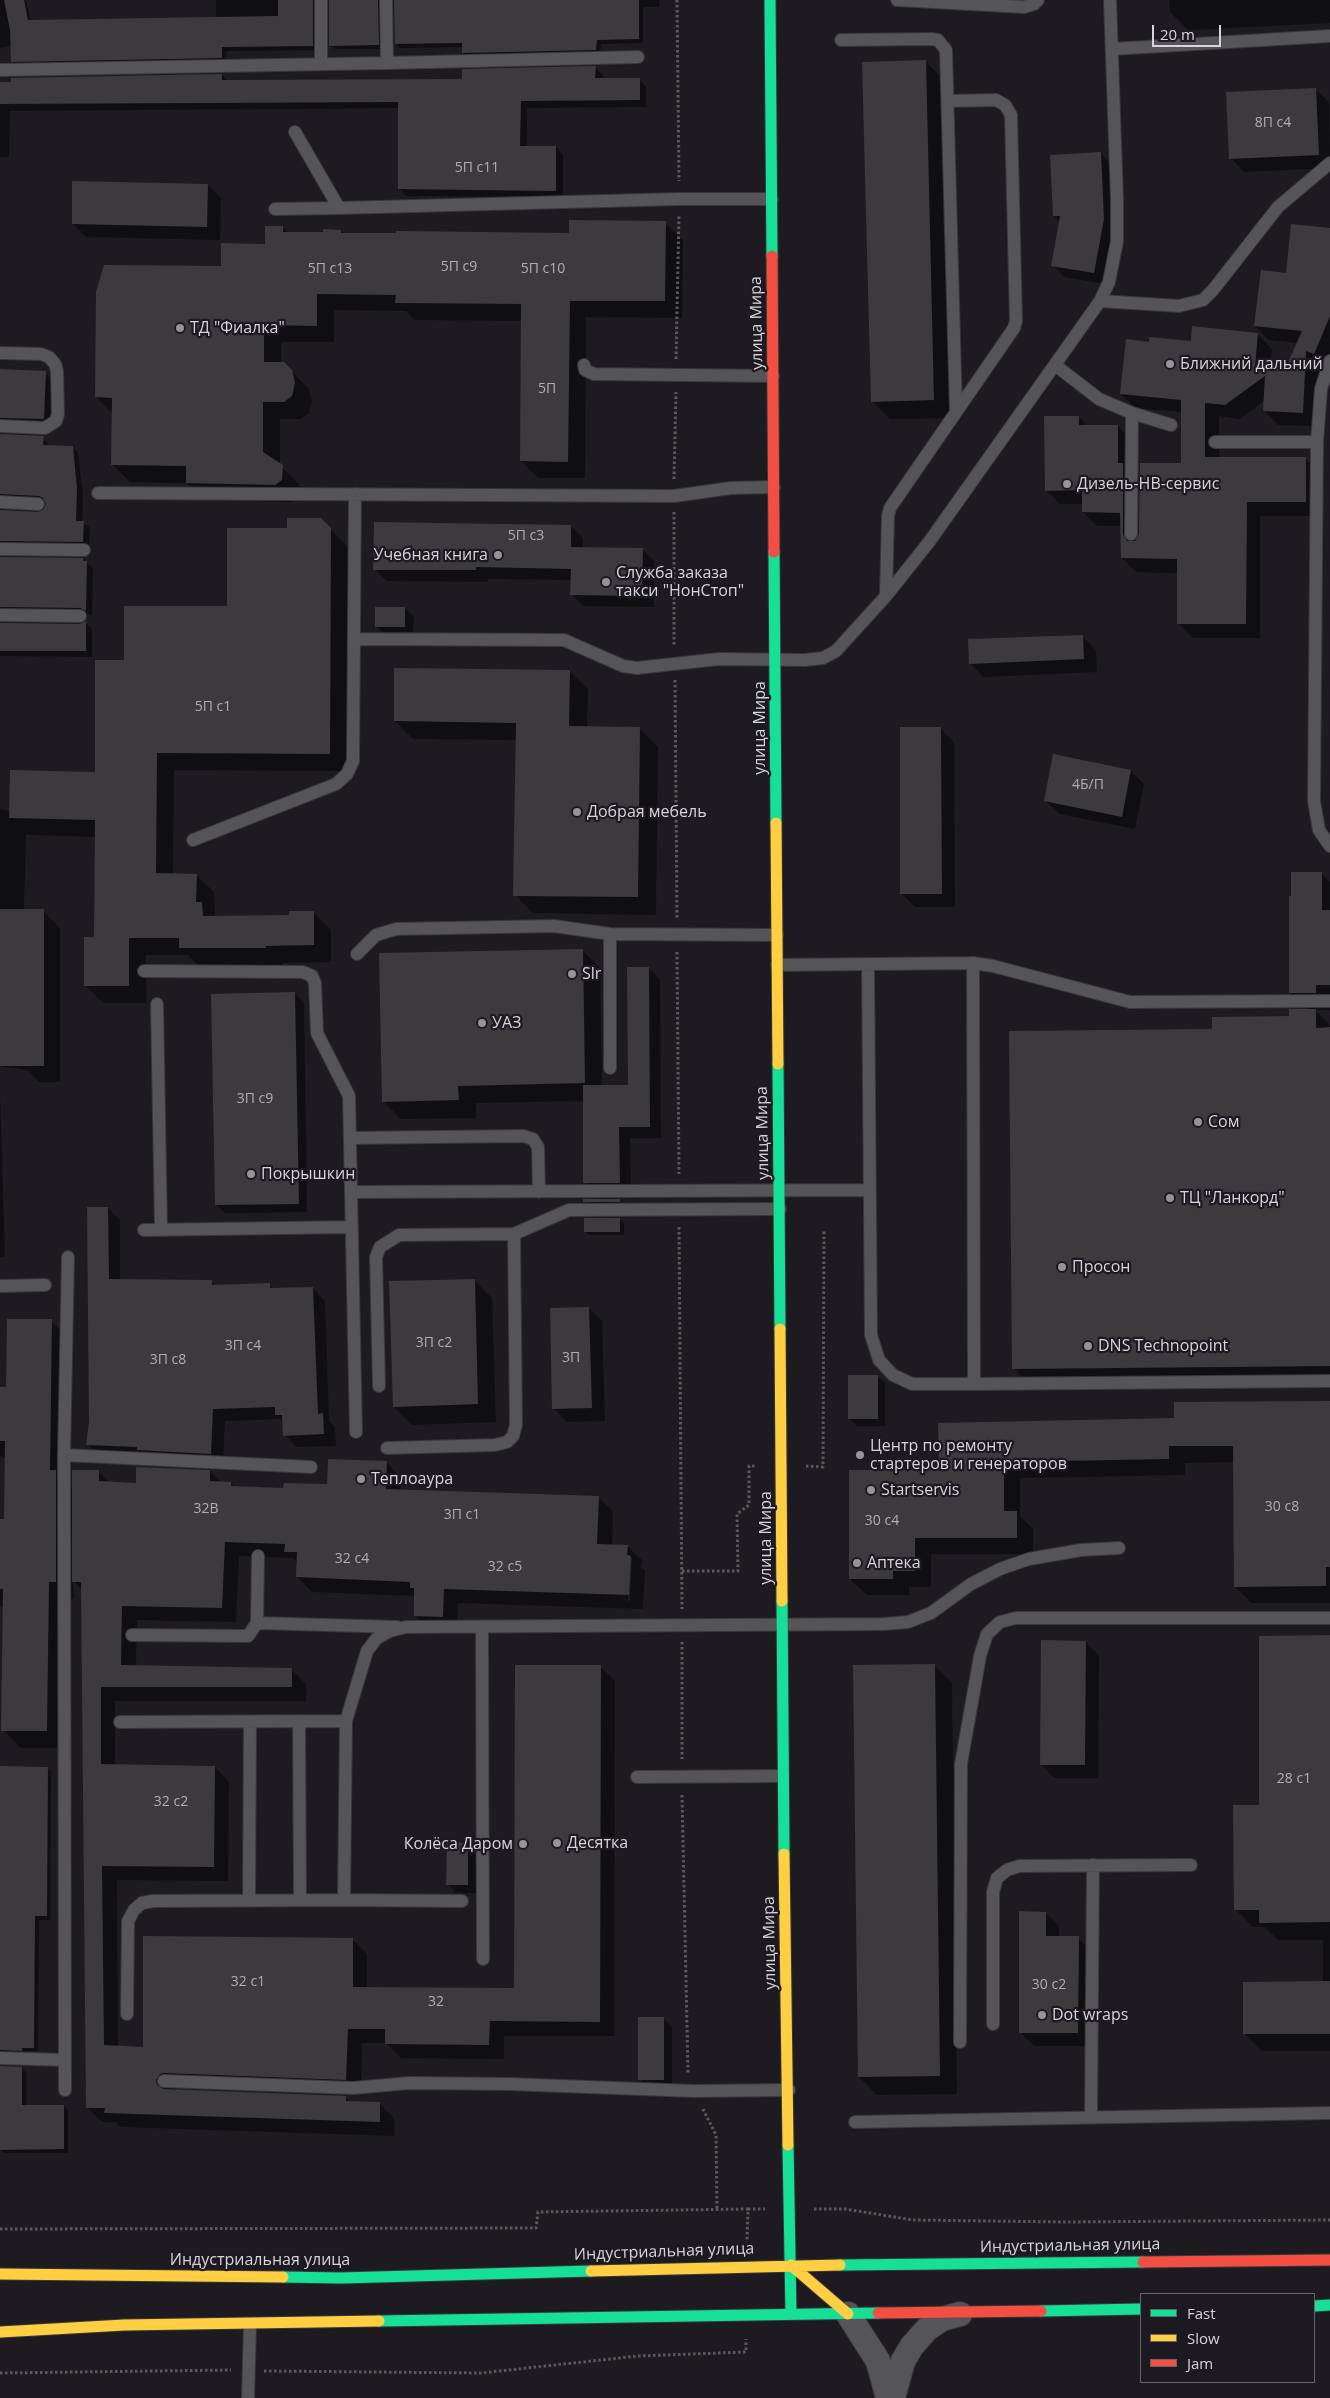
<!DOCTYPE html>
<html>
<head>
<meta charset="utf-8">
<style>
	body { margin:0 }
	#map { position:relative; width:1330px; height:2398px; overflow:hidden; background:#1d1b1f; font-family:"Open Sans",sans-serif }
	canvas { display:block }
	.legend { position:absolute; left:1140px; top:2293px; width:175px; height:90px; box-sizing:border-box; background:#1d1921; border:1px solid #67646b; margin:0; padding:6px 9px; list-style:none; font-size:15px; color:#d7d4da }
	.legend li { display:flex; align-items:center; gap:10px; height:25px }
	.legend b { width:25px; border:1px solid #67646b }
	.scale { position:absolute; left:1152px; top:25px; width:69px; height:22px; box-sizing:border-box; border:2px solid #d7d4da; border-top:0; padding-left:6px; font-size:15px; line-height:18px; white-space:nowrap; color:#d7d4da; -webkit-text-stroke:4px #1d1921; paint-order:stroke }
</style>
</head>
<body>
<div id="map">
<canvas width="1330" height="2398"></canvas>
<ul class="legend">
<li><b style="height:6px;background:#16e098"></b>Fast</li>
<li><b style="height:6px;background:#ffcf43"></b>Slow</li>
<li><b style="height:6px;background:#f24e42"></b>Jam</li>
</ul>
<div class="scale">20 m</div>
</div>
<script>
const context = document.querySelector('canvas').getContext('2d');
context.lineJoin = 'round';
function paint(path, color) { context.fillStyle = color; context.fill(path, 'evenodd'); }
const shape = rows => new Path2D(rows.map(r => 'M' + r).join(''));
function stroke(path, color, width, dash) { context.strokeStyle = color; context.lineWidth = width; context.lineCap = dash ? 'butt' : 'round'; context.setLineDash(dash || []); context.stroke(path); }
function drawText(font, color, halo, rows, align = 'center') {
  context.font = font + ' "Open Sans",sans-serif'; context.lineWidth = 4.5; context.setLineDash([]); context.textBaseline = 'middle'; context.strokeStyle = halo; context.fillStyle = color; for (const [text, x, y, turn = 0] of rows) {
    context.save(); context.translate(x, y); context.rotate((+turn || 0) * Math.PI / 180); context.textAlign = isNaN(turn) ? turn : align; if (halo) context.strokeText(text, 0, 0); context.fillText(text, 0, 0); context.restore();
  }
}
paint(shape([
	[0,0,26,0,31,21,216,18,216,0,318,0,317,50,226,51,226,62,16,66,12,61,11,46,0,48],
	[330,0,384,0,382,49,335,49,330,45],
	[395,0,659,0,659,7,643,7,643,43,601,44,600,54,468,57,463,53,463,47,400,48,396,44],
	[1169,0,1330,0,1330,23,1188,30,1170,12],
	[925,61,943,79,952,418,890,419,872,401],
	[595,67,603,75,602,80,639,79,646,87,646,107,527,108,527,147,556,147,563,155,563,197,406,196,399,189,399,108,10,111,9,157,0,157,0,83,222,75,228,82,464,80],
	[1315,89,1329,102,1330,168,1244,172,1231,158],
	[1101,153,1112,165,1115,231,1106,284,1064,277,1053,265,1060,222,1054,216],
	[207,185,221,198,220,240,86,237,73,224],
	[665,223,683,240,682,318,586,317,585,478,538,478,521,461,523,321,414,320,406,311,334,310,334,342,281,342,281,363,283,363,309,389,312,401,309,413,301,419,280,419,280,465,299,484,299,498,292,502,205,500,187,483,130,482,113,465,113,414,96,397,222,267,266,245,282,227,288,233,324,233,341,231,344,234,570,234],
	[1330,230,1330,363,1328,367,1320,364,1316,426,1278,425,1264,410,1265,400,1240,419,1219,416,1219,458,1305,458,1319,472,1319,516,1260,516,1260,638,1193,638,1179,624,1179,573,1136,572,1122,558,1121,526,1097,526,1083,512,1083,504,1060,504,1046,490,1079,417,1088,426,1118,426,1132,440,1137,479,1137,541,1182,464,1182,412,1135,408,1121,394,1150,343,1192,343,1257,334,1272,349,1270,368,1287,369,1298,343,1269,340,1255,326,1287,275],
	[0,371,45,372,51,379,50,424,0,427],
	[0,435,43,437,49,446,72,447,78,453,83,496,82,522,90,528,89,547,0,550,0,511,38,513,45,510,47,505,46,502,7,500,0,503],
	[321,519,348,547,347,771,174,770,173,875,196,875,214,892,215,917,291,916,313,912,331,930,331,962,283,963,283,965,198,965,188,955,146,955,146,1003,103,1003,86,986,95,938,96,837,28,835,26,833,24,911,43,911,60,928,60,1082,39,1082,27,1070,0,1066,0,809,11,811,96,774,125,661,228,608,288,529],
	[571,526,583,538,583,548,642,549,654,561,654,607,584,606,571,594,572,580,488,579,488,582,387,581,374,569],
	[0,558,82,559,93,568,92,616,87,614,7,612,0,616],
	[405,608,414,617,413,636,385,635,376,626],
	[86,623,92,629,92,657,0,656,0,624,80,625],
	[1082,636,1096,650,1097,672,983,677,970,663],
	[570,671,588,689,587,728,640,729,658,747,656,915,533,913,515,895,517,740,413,739,395,721],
	[941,729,954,742,955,907,915,907,902,894],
	[1131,771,1144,784,1135,829,1059,814,1045,800],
	[1321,873,1330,882,1330,1010,1315,1010,1329,1024,1330,1029,1330,1379,1027,1382,1014,1368,1213,1030,1290,1018,1308,1010,1290,993],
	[582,950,600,968,602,1086,629,1086,649,968,660,979,661,1138,630,1138,631,1194,596,1194,584,1182,584,1101,476,1103,476,1118,401,1119,383,1101],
	[295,994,304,1002,307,1212,225,1213,216,1205],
	[0,1089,5,1257,0,1257],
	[586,1200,619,1200,623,1205,589,1203],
	[108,1208,120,1220,120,1281,211,1281,216,1286,269,1284,274,1290,313,1288,325,1301,329,1421,335,1427,336,1446,297,1447,285,1435,284,1423,280,1419,225,1421,223,1466,100,1457,88,1444],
	[619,1219,624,1223,624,1235,589,1235,585,1231],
	[474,1280,492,1298,496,1422,412,1425,394,1407],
	[589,1308,602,1321,605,1421,567,1422,554,1409],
	[51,1321,69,1339,68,1483,73,1489,98,1471,110,1483,137,1484,210,1471,221,1482,231,1483,236,1488,285,1490,328,1486,386,1462,401,1477,401,1491,598,1497,613,1511,612,1545,627,1546,642,1560,641,1568,645,1571,643,1609,458,1603,457,1631,430,1630,415,1616,415,1596,312,1592,297,1577,298,1563,292,1558,239,1556,236,1622,137,1620,136,1666,291,1669,306,1684,306,1701,115,1701,115,1766,215,1767,229,1782,228,1881,117,1880,118,2047,144,2048,352,1939,367,1954,367,1988,516,1989,600,1666,615,1681,614,2036,504,2036,504,2059,401,2058,386,2043,362,2043,361,2094,180,2087,173,2091,345,2097,351,2103,380,2104,394,2118,394,2136,120,2127,116,2122,102,2122,87,2108,82,1590,73,1581,74,1599,66,1599,65,1748,21,1748,3,1730,4,1606,0,1606,0,1520,5,1521,6,1458,0,1456,0,1388,7,1388],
	[629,1558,632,1558,630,1601,628,1601],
	[877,1376,885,1383,885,1426,857,1426,849,1419],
	[1330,1402,1330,1603,1252,1603,1235,1587,1235,1462,1185,1463,1185,1475,1020,1478,1020,1516,1033,1529,1033,1554,931,1554,931,1587,909,1587,909,1595,867,1595,850,1579,936,1472,1176,1419],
	[1330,1637,1330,2051,1262,2051,1244,2033,1323,1983,1323,1940,1278,1940,1265,1927,1253,1927,1235,1909,1260,1806],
	[1086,1642,1099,1656,1098,1778,1054,1778,1041,1764],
	[934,1665,952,1683,957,2094,877,2095,859,2077],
	[0,1768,47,1768,51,1772,50,1920,39,1920,38,2051,26,2051,26,2054,4,2054,0,2051],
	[468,1844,477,1853,476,1893,456,1893,448,1884],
	[1046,1913,1059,1926,1059,1938,1078,1938,1092,1951,1091,2046,1034,2046,1020,2032],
	[663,2018,672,2027,672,2088,649,2088,640,2079],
	[0,2067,22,2068,26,2072,26,2106,64,2106,68,2110,68,2153,4,2153,0,2149]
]), '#0007');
paint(shape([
	[4,0,24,0,28,20,278,16,278,0,313,0,313,46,222,47,222,58,11,62,10,30],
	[329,0,378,0,379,45,329,46],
	[394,0,639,0,639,39,597,40,596,50,462,53,462,43,395,44],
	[926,60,934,400,871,402,862,62],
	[596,66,595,78,640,78,640,100,521,101,520,146,556,146,556,191,398,189,398,102,0,104,0,82,11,82,11,78,222,74,222,80,462,79,462,69],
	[1316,88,1319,155,1229,159,1226,92],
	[1101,152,1104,219,1094,273,1051,266,1060,216,1053,216,1050,155],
	[72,181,208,184,207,227,72,224],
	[569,220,666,221,665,301,570,301,568,462,520,461,521,304,395,303,396,295,317,294,317,326,264,325,264,362,284,362,292,370,295,383,292,396,284,402,263,402,263,452,283,465,282,480,275,485,186,483,186,466,111,465,112,398,95,397,96,292,104,265,221,266,221,243,265,244,265,226,283,226,283,232,323,232,323,229,341,230,341,233,396,233,396,231,569,233],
	[1291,224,1330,228,1330,316,1314,354,1306,351,1303,413,1263,411,1265,376,1225,405,1205,403,1205,457,1306,457,1306,502,1247,502,1246,624,1177,624,1177,559,1121,558,1120,513,1082,512,1082,490,1045,491,1044,416,1079,416,1079,425,1118,425,1118,463,1123,463,1123,534,1127,541,1135,541,1139,534,1140,463,1181,463,1181,400,1120,394,1126,339,1149,342,1149,337,1191,341,1192,326,1258,333,1255,366,1286,367,1302,331,1254,326,1261,270,1286,273],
	[0,369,46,371,44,419,0,418],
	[0,434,44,436,43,445,73,446,77,489,76,521,84,521,83,542,0,541,0,510,38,512,44,509,46,504,43,498,39,496,0,494],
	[287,518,321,518,331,528,330,754,157,753,156,873,197,874,196,902,202,902,203,916,289,915,289,911,314,911,314,945,266,946,266,948,179,948,179,938,129,938,129,986,84,986,84,937,94,937,95,820,9,818,10,770,95,772,95,660,124,660,124,606,227,606,227,528,287,528],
	[374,522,571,525,571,547,643,548,642,596,570,595,571,569,476,567,476,570,373,570],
	[0,557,83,558,83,561,87,561,86,611,80,608,0,607],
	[375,607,405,607,405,627,375,627],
	[86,621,86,651,0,651,0,623,80,624],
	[1083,635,1084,659,969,664,968,639],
	[394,668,570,670,569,726,640,727,638,897,513,896,516,723,394,721],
	[900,727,941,727,942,894,900,894],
	[1053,754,1131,770,1122,817,1044,801],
	[1291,872,1322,872,1322,910,1330,910,1330,985,1316,985,1316,993,1289,993,1289,896,1291,896],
	[0,909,44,909,44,1066,0,1066],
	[583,949,585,1083,458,1086,459,1100,382,1102,379,953],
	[627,967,649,967,650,1127,619,1127,620,1183,583,1183,583,1085,628,1085],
	[295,992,299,1204,215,1205,211,994],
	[1289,1009,1316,1009,1316,1028,1330,1027,1330,1366,1012,1369,1009,1031,1212,1029,1212,1017,1289,1016],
	[583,1199,620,1199,620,1202,583,1202],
	[87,1207,108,1207,109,1279,212,1280,212,1285,270,1283,270,1288,313,1287,318,1414,323,1413,324,1434,283,1436,282,1415,275,1415,275,1407,213,1409,211,1454,137,1450,137,1447,86,1445,89,1422],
	[584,1218,620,1218,620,1232,584,1232],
	[475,1279,478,1404,393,1407,389,1281],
	[589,1307,592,1408,552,1409,550,1308],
	[7,1319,52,1319,50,1470,56,1470,56,1582,49,1582,47,1731,1,1731,3,1589,0,1589,0,1519,4,1519,5,1441,0,1441,0,1387,6,1387],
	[848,1375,878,1375,878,1419,848,1419],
	[1330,1401,1330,1567,1326,1567,1326,1586,1234,1587,1233,1446,1169,1446,1169,1459,1004,1462,1004,1511,1017,1511,1017,1538,915,1538,915,1571,893,1571,893,1579,849,1579,849,1470,935,1470,935,1464,939,1464,938,1423,1174,1418,1174,1402],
	[328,1459,387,1461,386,1489,599,1496,597,1544,628,1545,627,1555,631,1556,629,1595,444,1589,443,1617,414,1616,414,1588,410,1588,410,1582,296,1577,297,1552,284,1552,285,1544,225,1542,222,1608,122,1606,121,1665,292,1668,292,1687,101,1687,101,1764,215,1766,214,1867,102,1866,104,2045,143,2047,143,1936,353,1938,353,1987,514,1988,515,1665,601,1665,600,2022,490,2021,489,2045,385,2044,385,2029,348,2029,346,2080,164,2073,160,2074,156,2080,157,2085,164,2089,346,2096,346,2101,380,2102,380,2122,104,2113,105,2108,86,2108,81,1582,72,1582,72,1470,99,1470,99,1481,136,1483,136,1467,210,1470,210,1481,231,1482,231,1486,283,1488,284,1483,327,1484],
	[1330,1635,1330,1922,1259,1923,1259,1910,1234,1910,1233,1805,1259,1805,1259,1636],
	[1041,1640,1086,1641,1085,1765,1040,1765],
	[935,1664,940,2076,858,2077,853,1665],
	[0,1766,48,1767,47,1916,35,1916,34,2048,22,2048,22,2051,0,2050],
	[447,1842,468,1843,468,1885,446,1885],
	[1019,1911,1046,1912,1046,1936,1079,1936,1078,2033,1019,2033],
	[1330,1981,1330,2034,1243,2034,1243,1982],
	[638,2017,664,2017,664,2080,638,2080],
	[0,2066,22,2067,22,2105,64,2105,64,2149,0,2150]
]), '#3c3a3d');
const lane = shape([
	[321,0,321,64],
	[897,0,1024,7,1034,4,1038,0],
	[841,40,931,39,938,40,946,50,956,411],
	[1112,49,1330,36],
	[387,63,638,57],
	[0,70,387,63,386,0],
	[295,132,339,208,679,199,772,199],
	[275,209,339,208],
	[1100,301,1179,306,1203,300,1213,290,1278,207,1330,163],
	[0,353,41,354,49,357,55,364,57,371,58,414,56,421,45,428,0,426],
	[1330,361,1321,389,1317,442,1314,801,1319,830,1330,846],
	[584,365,585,370,594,374,773,376],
	[1055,365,1099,399,1132,413,1131,534],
	[1132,413,1171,425],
	[1215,442,1317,442],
	[98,493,674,496,731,488,774,487],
	[0,502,38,504],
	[0,549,84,550],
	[886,596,888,516,890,508,1014,328,1016,321,1011,115,1005,105,996,100,948,101],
	[0,615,80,616],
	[354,639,564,640,623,666,637,668,719,659,805,660,823,658,836,651,886,596,929,542,1100,301,1109,282,1117,241,1117,199,1110,0],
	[193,840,336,784,347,774,353,761,355,494],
	[357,954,376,935,396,929,554,926,610,934,777,935],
	[973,963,993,966,1130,1002,1330,1001],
	[777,965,973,963,974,1384,912,1384,893,1375,879,1360,871,1335,868,964],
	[144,971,303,972,312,976,315,983,317,1033,349,1096,356,1432],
	[157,1004,161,1229],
	[610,1068,610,934],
	[350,1138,523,1136,533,1139,538,1147,539,1192],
	[352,1192,870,1190],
	[144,1230,352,1227],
	[0,1286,45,1285],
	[974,1384,1330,1381],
	[379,1386,376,1257,380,1247,399,1235,514,1234,569,1210,780,1209],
	[387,1448,495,1445,507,1442,513,1436,516,1425,514,1234],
	[64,1455,311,1467],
	[257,1623,397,1627],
	[482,1627,483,1959],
	[132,1635,248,1636,257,1623,258,1556],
	[299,1721,300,1900],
	[120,1722,346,1721],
	[637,1777,783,1776],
	[249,1900,250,1722],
	[462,1901,344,1900,346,1721,367,1651,377,1638,390,1631,406,1627,884,1624,908,1622,931,1613,971,1584,1000,1569,1029,1559,1081,1550,1119,1548],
	[127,2014,128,1921,134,1910,142,1903,153,1901,344,1900],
	[993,2024,993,1892,997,1878,1007,1870,1019,1866,1191,1865],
	[960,2042,961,1764,980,1656,987,1634,1000,1622,1016,1618,1330,1618],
	[0,2058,65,2060],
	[164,2081,353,2088,409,2083,509,2084,694,2091,789,2090],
	[65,2090,64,1455,68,1257],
	[1091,2117,1093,1865],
	[855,2122,1330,2113],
	[248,2398,250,2324]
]);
const street = shape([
	[848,2314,878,2361,888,2398],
	[893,2398,903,2361,912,2346,927,2329,942,2319,960,2314]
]);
const fast = shape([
	[770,0,772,256],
	[774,552,776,823],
	[778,1064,780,1329],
	[782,1601,784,1854],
	[788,2145,791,2314],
	[840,2265,1143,2262],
	[283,2277,341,2278,591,2271],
	[1314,2306,1330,2305],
	[1041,2311,1141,2309],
	[379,2321,878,2313]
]);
const slow = shape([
	[776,823,778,1064],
	[780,1329,782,1601],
	[784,1854,788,2145],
	[791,2265,848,2314],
	[591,2271,840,2265],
	[0,2274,283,2277],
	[0,2332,124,2325,379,2321]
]);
const jam = shape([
	[772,256,774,552],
	[1143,2262,1330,2260],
	[878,2313,1041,2311]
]);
stroke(lane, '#39373a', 14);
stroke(street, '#39373a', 26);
stroke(fast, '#39373a', 13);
stroke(slow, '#39373a', 13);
stroke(jam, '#39373a', 13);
stroke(shape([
	[677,0,679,181],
	[676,359,679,215],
	[674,479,676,392],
	[674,512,674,646],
	[675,680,677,919],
	[677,952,679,1174],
	[679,1227,682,1609],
	[806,1466,823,1467,824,1230],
	[682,1571,738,1571,737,1514,749,1505,749,1466,757,1466],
	[682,1642,682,1759],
	[682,1795,688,2074],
	[703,2109,716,2135,717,2210],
	[748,2209,765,2209],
	[814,2209,845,2209,913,2220,1064,2222,1330,2220],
	[0,2229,536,2228,538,2212,748,2209,747,2242],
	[264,2371,481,2373,638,2356,746,2352,746,2339],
	[0,2373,231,2370]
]), '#5a595b', 3, [2.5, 2.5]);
stroke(lane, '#555457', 12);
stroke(street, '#555457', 24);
stroke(fast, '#16e098', 11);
stroke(slow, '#ffcf43', 11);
stroke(jam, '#f24e42', 11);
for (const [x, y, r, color] of [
	[180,328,5,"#969399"],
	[1170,364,5,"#969399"],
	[1067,484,5,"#969399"],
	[498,555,5,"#969399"],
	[606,582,5,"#969399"],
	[577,812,5,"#969399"],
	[572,974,5,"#969399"],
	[482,1023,5,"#969399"],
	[1198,1122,5,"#969399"],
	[251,1174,5,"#969399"],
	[1170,1198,5,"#969399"],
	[1062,1267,5,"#969399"],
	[1088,1346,5,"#969399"],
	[860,1455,5,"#969399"],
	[361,1479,5,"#969399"],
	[871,1490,5,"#969399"],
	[857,1563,5,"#969399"],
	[557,1843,5,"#969399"],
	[523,1844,5,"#969399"],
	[1042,2015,5,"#969399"]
]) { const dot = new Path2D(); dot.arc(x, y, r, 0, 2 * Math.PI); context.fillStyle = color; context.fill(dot); stroke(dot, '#1d1921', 2); }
drawText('14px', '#b0aeb3', null, [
	["8П с4",1273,123],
	["5П с11",477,168],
	["5П с9",459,267],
	["5П с13",330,269],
	["5П с10",543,269],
	["5П",547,389],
	["5П с3",526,536],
	["5П с1",213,707],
	["4Б/П",1088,785],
	["3П с9",255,1099],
	["3П с2",434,1343],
	["3П с4",243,1346],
	["3П",571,1358],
	["3П с8",168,1360],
	["30 с8",1282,1507],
	["32В",206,1509],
	["3П с1",462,1515],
	["30 с4",882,1521],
	["32 с4",352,1559],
	["32 с5",505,1567],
	["28 с1",1294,1779],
	["32 с2",171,1802],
	["32 с1",248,1982],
	["30 с2",1049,1985],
	["32",436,2002]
]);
drawText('16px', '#d7d4da', '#1d1921', [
	["улица Мира",757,323,-91],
	["улица Мира",760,728,-90],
	["улица Мира",763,1133,-91],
	["улица Мира",766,1538,-90],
	["улица Мира",770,1943,-91],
	["Индустриальная улица",1070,2246,-1],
	["Индустриальная улица",664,2252,-2],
	["Индустриальная улица",260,2260]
]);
drawText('16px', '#d7d4da', '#1d1921', [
	["ТД \"Фиалка\"",190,328],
	["Ближний дальний",1180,364],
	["Дизель-НВ-сервис",1077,484],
	["Учебная книга",488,555,"right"],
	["Служба заказа",616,573],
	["такси \"НонСтоп\"",616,591],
	["Добрая мебель",587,812],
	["Slr",582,974],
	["УАЗ",492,1023],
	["Сом",1208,1122],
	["Покрышкин",261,1174],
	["ТЦ \"Ланкорд\"",1180,1198],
	["Просон",1072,1267],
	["DNS Technopoint",1098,1346],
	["Центр по ремонту",870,1446],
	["стартеров и генераторов",870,1464],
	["Теплоаура",371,1479],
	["Startservis",881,1490],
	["Аптека",867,1563],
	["Десятка",567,1843],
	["Колёса Даром",513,1844,"right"],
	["Dot wraps",1052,2015]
], 'left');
</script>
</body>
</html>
